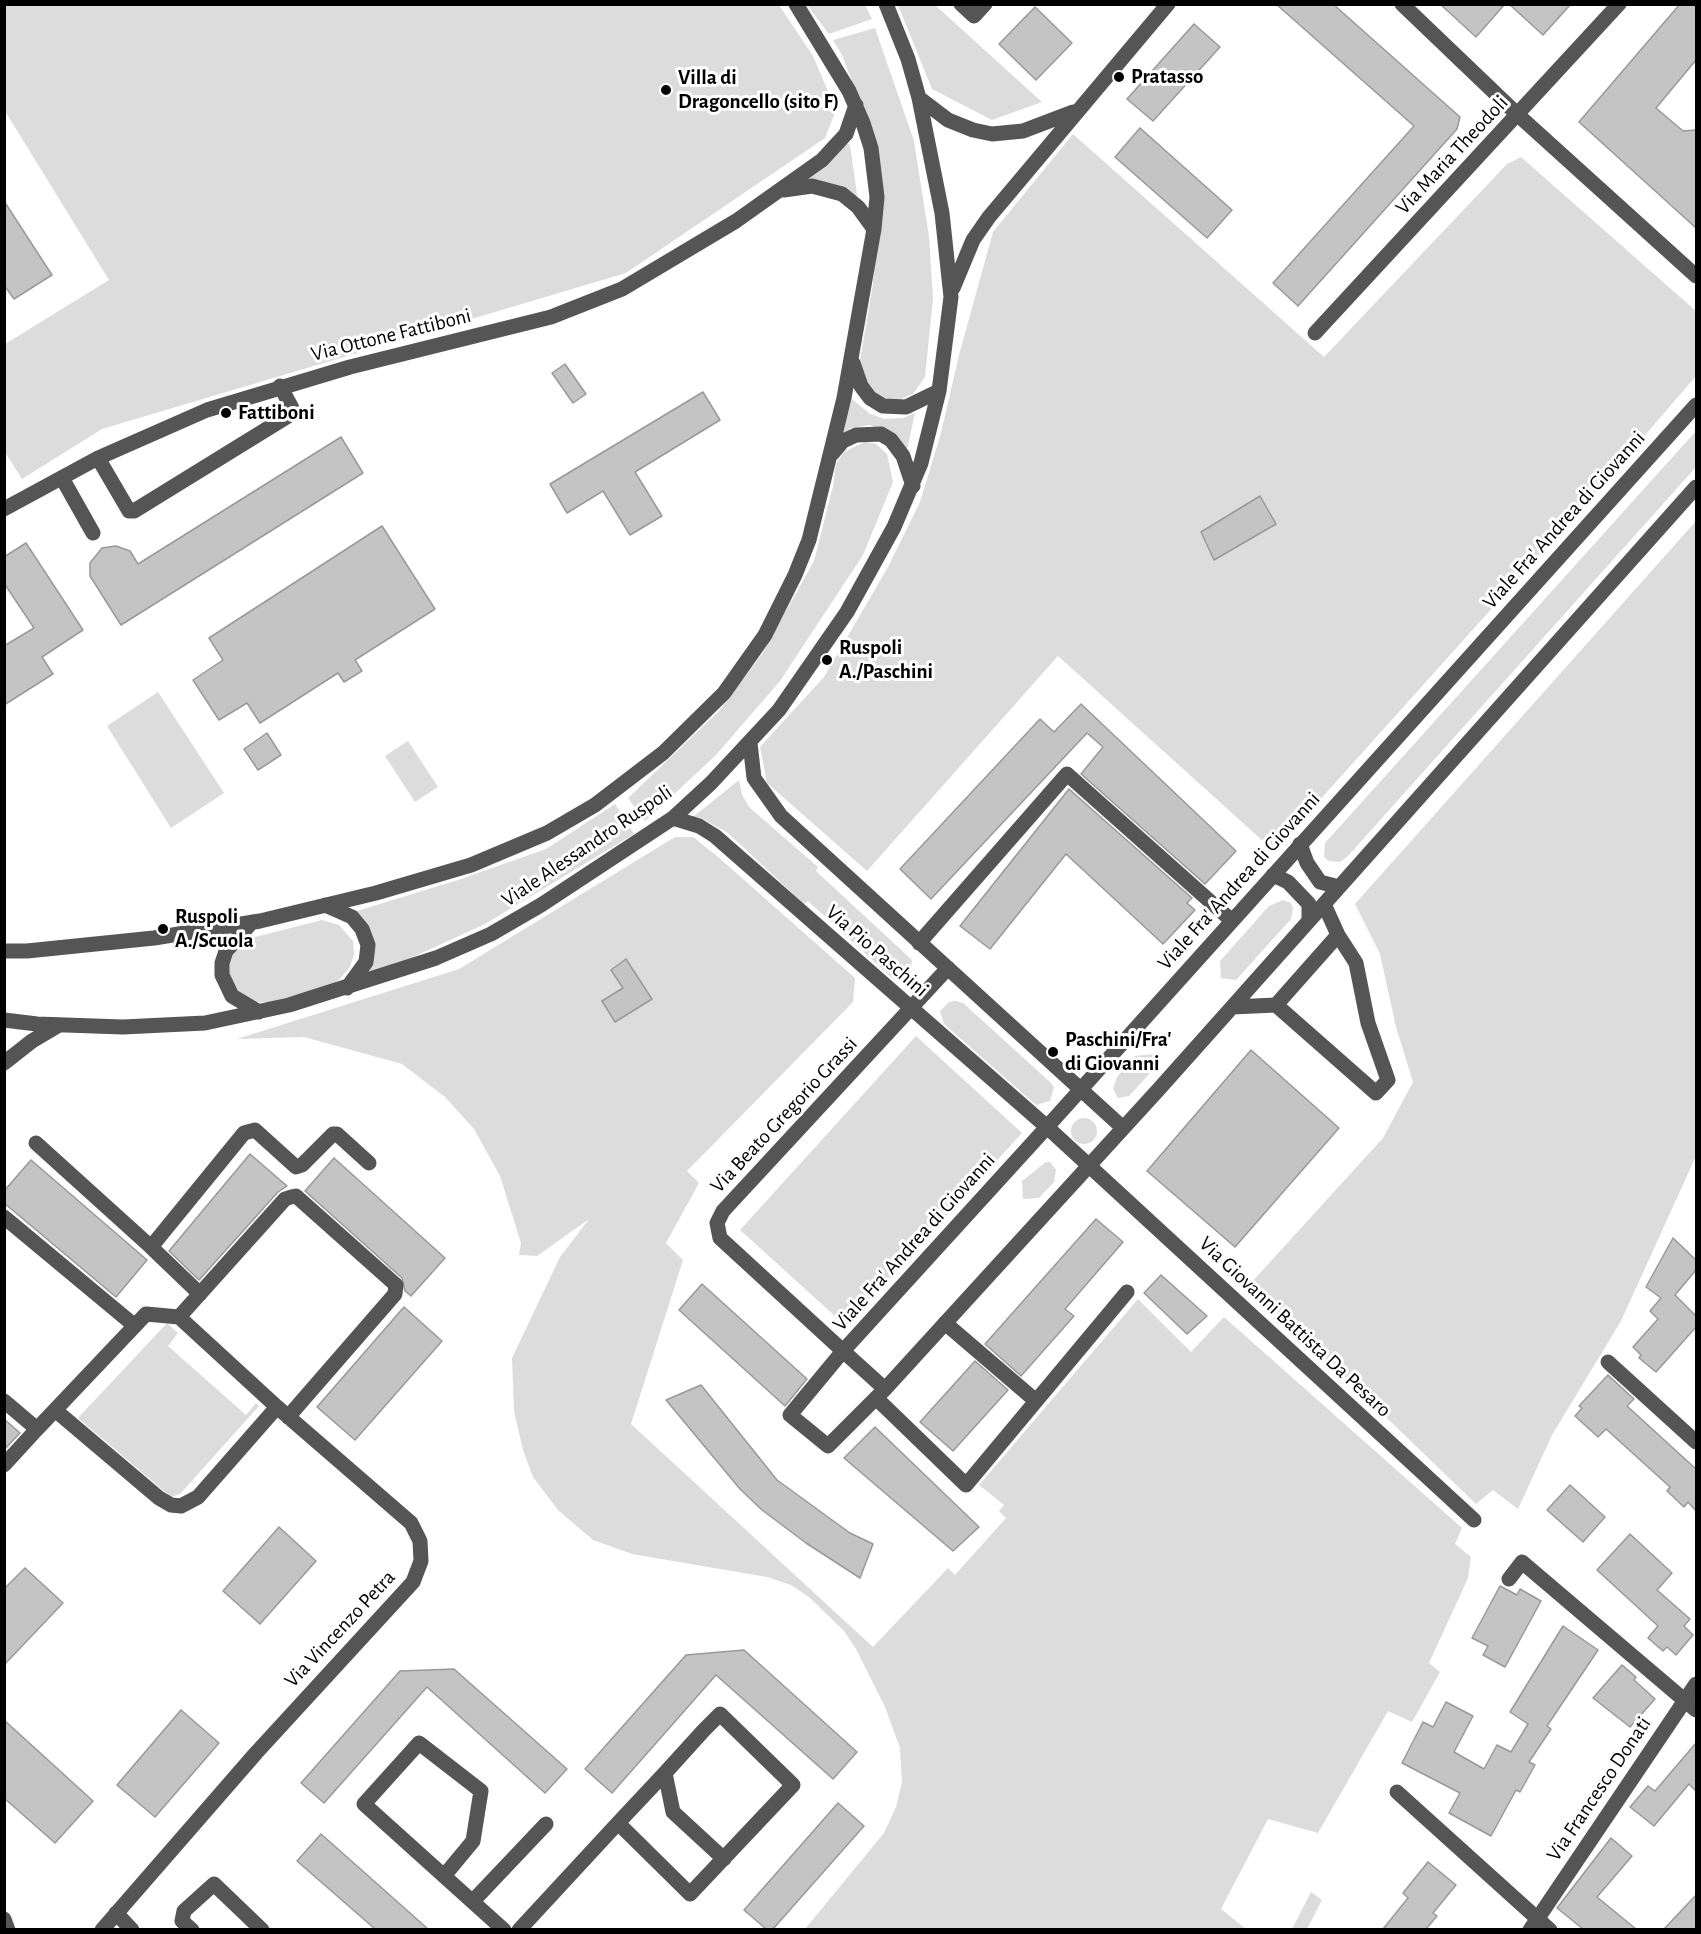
<!DOCTYPE html>
<html>
<head>
<meta charset="utf-8">
<style>
	body { margin:0 }
	#map { position:relative; width:1701px; height:1934px; overflow:hidden; background:#fff; font-family:"Alegreya Sans",sans-serif }
	canvas { display:block }
	.frame { position:absolute; inset:0; border:6px solid #000; pointer-events:none }
</style>
</head>
<body>
<div id="map">
<canvas width="1701" height="1934"></canvas>
<div class="frame"></div>
</div>
<script>
const context = document.querySelector('canvas').getContext('2d');
context.lineJoin = 'round';
function paint(path, color) { context.fillStyle = color; context.fill(path, 'evenodd'); }
const shape = rows => new Path2D(rows.map(r => 'M' + r).join(''));
function stroke(path, color, width, dash) { context.strokeStyle = color; context.lineWidth = width; context.lineCap = dash ? 'butt' : 'round'; context.setLineDash(dash || []); context.stroke(path); }
function drawText(font, color, halo, rows, align = 'center') {
  context.font = font + ' "Alegreya Sans",sans-serif'; context.lineWidth = 6; context.setLineDash([]); context.textBaseline = 'middle'; context.strokeStyle = halo; context.fillStyle = color; for (const [text, x, y, turn = 0] of rows) {
    context.save(); context.translate(x, y); context.rotate((+turn || 0) * Math.PI / 180); context.textAlign = isNaN(turn) ? turn : align; if (halo) context.strokeText(text, 0, 0); context.fillText(text, 0, 0); context.restore();
  }
}
paint(shape([
	[5,4,779,5,813,56,836,110,825,138,626,273,102,429,22,479,5,452,5,344,109,280,5,111],
	[807,5,865,5,872,19,829,34],
	[898,5,935,5,1042,102,992,120,932,89],
	[875,28,914,141,929,237,933,298,925,377,913,394,893,402,881,400,871,391,859,366,873,284,881,174,873,136,842,55,833,40],
	[1073,134,1324,357,1507,164,1521,157,1696,311,1696,376,1591,498,1274,851,1058,656,867,871,767,783,760,747,824,677,888,567,920,502,941,433,959,355,993,232],
	[846,143,850,145,857,195,854,198,809,178],
	[852,399,870,414,885,419,903,418,915,413,907,450,896,435,870,425,850,428,842,434],
	[1696,431,1696,467,1348,856,1340,862,1329,861,1324,857,1325,843],
	[865,442,876,444,887,454,893,482,863,555,780,681,716,755,645,821,628,798,719,711,762,654,814,561,833,486,836,464,844,452],
	[1696,521,1696,1156,1621,1321,1552,1435,1518,1509,1493,1490,1476,1504,1249,1285,1383,1138,1413,1082,1396,1027,1380,954,1355,904],
	[158,692,224,793,171,828,107,726],
	[408,741,438,787,415,802,385,756],
	[739,780,742,795,750,808,818,867,816,871,912,960,910,976,899,980,892,978,808,901,804,904,728,833,701,818,693,817],
	[615,804,634,834,485,924,411,958,367,974,354,912,458,880,546,849],
	[675,837,693,837,717,856,855,978,853,1002,687,1171,699,1183,666,1243,683,1260,631,1424,873,1647,948,1568,955,1575,1006,1518,999,1511,1004,1505,979,1485,1138,1299,1191,1352,1224,1317,1462,1528,1455,1544,1471,1557,1468,1578,1429,1663,1440,1672,1412,1722,1388,1711,1318,1833,1268,1819,1221,1909,1246,1929,805,1929,884,1833,896,1807,902,1782,900,1748,885,1707,856,1649,844,1631,809,1597,791,1585,767,1577,632,1554,593,1540,558,1510,533,1477,523,1450,514,1411,512,1358,560,1257,589,1219,537,1256,519,1255,521,1243,500,1176,474,1129,445,1097,402,1064,304,1037,237,1039,459,969],
	[1283,900,1291,903,1293,908,1291,919,1236,980,1221,978,1220,961,1269,906],
	[322,920,339,925,353,941,354,954,350,967,339,980,329,986,270,1002,254,1002,230,987,227,956,247,939],
	[956,1001,963,1003,1050,1082,1054,1087,1050,1101,1036,1105,944,1024,940,1011,949,1002],
	[916,1036,1022,1133,846,1326,740,1230],
	[1153,1054,1153,1070,1129,1096,1118,1098,1113,1089,1117,1077,1135,1056],
	'1071 1131a13 13 0 1 1 26 0a13 13 0 1 1-26 0Z',
	[1046,1162,1050,1162,1056,1170,1054,1182,1039,1198,1023,1199,1022,1181],
	[167,1323,178,1333,168,1346,246,1415,256,1403,259,1406,180,1494,171,1497,78,1418],
	[1311,1892,1322,1900,1307,1929,1292,1929]
]), '#dcdcdc');
const building = shape([
	[1276,4,1333,4,1460,117,1457,129,1298,306,1273,283,1414,126,1276,4],
	[1440,4,1505,4,1476,37,1440,4],
	[1509,4,1571,4,1543,35,1509,4],
	[1680,4,1696,4,1696,60,1656,108,1683,131,1696,130,1696,228,1579,122,1680,4],
	[1035,7,1072,43,1036,80,999,44,1035,7],
	[1194,24,1220,47,1153,121,1127,99,1194,24],
	[1140,128,1232,210,1207,238,1115,157,1140,128],
	[4,201,52,275,14,299,4,285,4,201],
	[565,364,586,394,573,403,552,373,565,364],
	[703,392,720,420,635,472,662,516,630,535,603,491,567,513,550,484,703,392],
	[341,437,363,473,121,625,90,576,90,563,102,548,116,546,130,551,138,564,341,437],
	[1260,496,1276,524,1214,560,1201,532,1260,496],
	[382,526,435,609,355,660,362,671,344,682,338,673,260,723,247,703,219,720,193,680,223,660,209,638,382,526],
	[26,543,83,630,42,657,53,674,4,705,4,646,34,628,4,583,4,557,26,543],
	[1081,704,1236,851,1205,884,1081,774,1103,747,1087,733,931,899,900,869,1040,719,1054,732,1081,704],
	[267,733,281,755,258,770,244,749,267,733],
	[1069,789,1192,898,1187,903,1195,910,1163,944,1066,854,990,949,960,926,1069,789],
	[626,959,652,999,615,1022,602,1001,623,988,611,970,626,959],
	[1251,1050,1339,1128,1235,1247,1147,1171,1251,1050],
	[250,1154,287,1186,278,1192,199,1280,169,1251,250,1154],
	[334,1158,445,1258,411,1296,405,1291,402,1278,305,1191,334,1158],
	[31,1160,147,1260,116,1297,4,1203,4,1191,31,1160],
	[1096,1219,1123,1242,1065,1309,1074,1316,1021,1376,985,1344,1096,1219],
	[1673,1238,1696,1260,1696,1270,1675,1295,1696,1316,1696,1327,1656,1372,1639,1358,1641,1355,1633,1347,1658,1319,1650,1311,1661,1298,1646,1287,1673,1238],
	[1161,1275,1207,1316,1187,1334,1144,1293,1161,1275],
	[702,1284,807,1379,785,1406,679,1310,702,1284],
	[404,1307,442,1341,355,1440,317,1407,404,1307],
	[975,1361,1008,1390,953,1451,920,1422,975,1361],
	[1608,1375,1634,1399,1627,1406,1696,1469,1696,1511,1688,1502,1684,1507,1667,1491,1670,1487,1606,1429,1598,1437,1575,1416,1582,1408,1579,1406,1608,1375],
	[701,1385,777,1480,850,1533,873,1544,860,1578,806,1543,762,1510,740,1489,666,1400,701,1385],
	[4,1419,20,1433,4,1450,4,1419],
	[875,1427,979,1527,953,1551,844,1458,875,1427],
	[1570,1485,1605,1517,1583,1542,1547,1510,1570,1485],
	[279,1527,316,1561,260,1624,223,1591,279,1527],
	[1630,1534,1672,1573,1657,1590,1690,1619,1684,1626,1693,1635,1676,1655,1667,1647,1663,1651,1648,1638,1658,1626,1597,1570,1630,1534],
	[25,1568,63,1603,4,1665,4,1589,25,1568],
	[1500,1586,1517,1595,1520,1589,1541,1601,1505,1667,1483,1655,1488,1646,1472,1638,1500,1586],
	[1563,1626,1598,1650,1547,1726,1551,1729,1529,1762,1535,1765,1520,1792,1516,1790,1491,1836,1449,1813,1460,1793,1402,1763,1423,1722,1433,1727,1446,1702,1473,1716,1454,1752,1484,1769,1497,1745,1511,1752,1528,1724,1510,1712,1563,1626],
	[744,1650,857,1752,833,1779,716,1675,612,1793,585,1769,686,1655,744,1650],
	[1622,1665,1636,1677,1634,1680,1655,1699,1630,1727,1593,1698,1622,1665],
	[454,1669,567,1769,545,1793,427,1687,324,1803,301,1783,400,1671,454,1669],
	[181,1710,219,1743,155,1817,117,1785,181,1710],
	[4,1720,93,1801,55,1843,4,1798,4,1720],
	[1696,1743,1696,1791,1689,1784,1654,1826,1630,1807,1648,1786,1655,1791,1696,1743],
	[838,1803,864,1826,773,1929,766,1929,744,1910,838,1803],
	[321,1834,428,1929,375,1929,297,1861,321,1834],
	[1611,1838,1632,1856,1597,1897,1636,1929,1583,1929,1557,1908,1611,1838],
	[1428,1862,1456,1885,1433,1913,1437,1916,1426,1929,1383,1929,1408,1898,1403,1893,1428,1862],
	[1696,1895,1696,1929,1664,1929,1696,1895]
]);
paint(building, '#c4c4c4');
stroke(building, '#999', 1.5);
stroke(shape([
	[961,4,974,16,985,4],
	[1402,4,1518,115,1696,276],
	[919,98,948,120,973,130,992,134,1023,131,1073,112],
	[784,190,812,186,842,194,858,207,874,229],
	[953,288,973,240,989,217,1168,4],
	[1315,333,1619,4],
	[853,363,861,386,870,398,883,406,906,407,939,391],
	[832,454,843,441,856,435,881,434,891,440,903,456,913,486],
	[98,458,129,511,134,511,288,416,292,408,280,386],
	[62,478,93,533],
	[4,509,98,458,207,410,350,367,551,317,622,289,736,221,822,160,846,134,856,105],
	[750,743,754,778,781,816,1122,1127],
	[673,818,699,826,715,836,1047,1127,1474,1520],
	[1300,844,1307,863,1320,882,1339,887],
	[1273,875,1288,882,1309,904,1309,921],
	[325,905,352,917,362,929,368,945,366,962,347,988],
	[252,922,226,951,222,963,222,975,232,996,259,1012],
	[919,943,1067,774,1231,920],
	[4,951,27,951,154,938,260,921,376,893,471,865,547,833,595,805,663,753,724,693,765,635,795,575,809,540,844,398,874,229,877,197,871,148,863,123,849,91,796,4],
	[948,968,723,1211,717,1223,720,1238,843,1351,790,1415,828,1446,885,1389,1159,1089,1696,487],
	[1276,1005,1338,935],
	[1232,1007,1276,1005,1376,1093,1388,1080,1368,1023,1356,963,1338,935,1324,904],
	[4,1020,37,1024,123,1027,205,1023,289,1005,436,958,491,934,541,905,673,818,711,783,779,710,847,612,894,527,921,463,939,391,951,297,942,213,919,98,908,59,886,4],
	[4,1063,32,1041,59,1025],
	[36,1143,151,1247],
	[4,1217,135,1326],
	[200,1294,151,1247,244,1133,255,1130,296,1167,302,1165,333,1134,337,1134,369,1163],
	[179,1317,285,1199,291,1197,296,1196,396,1285,395,1294,288,1417],
	[945,1323,1036,1401],
	[1608,1362,1696,1442],
	[885,1389,843,1351,1047,1127,1696,405],
	[876,1398,966,1485,1127,1292],
	[4,1401,37,1429,146,1314,179,1317,277,1407,411,1523,420,1541,421,1561,413,1582,256,1753,102,1930],
	[55,1410,159,1498,171,1505,181,1506,198,1497,277,1407],
	[4,1465,37,1429],
	[1509,1579,1522,1562,1696,1710],
	[665,1773,673,1812,724,1859],
	[1397,1792,1550,1930],
	[444,1876,473,1841,481,1791,419,1743,364,1804,504,1930],
	[473,1901,546,1824],
	[116,1913,132,1930],
	[4,1919,8,1930],
	[192,1930,182,1921,184,1911,214,1884,262,1930],
	[519,1930,618,1823,665,1773,704,1730,720,1714,793,1785,690,1894,618,1823],
	[1530,1930,1696,1684]
]), '#555', 15);
for (const [x, y, r, color] of [
	[1119,77,6,"#000"],
	[666,90,6,"#000"],
	[226,413,6,"#000"],
	[827,660,6,"#000"],
	[163,929,6,"#000"],
	[1053,1052,6,"#000"]
]) { const dot = new Path2D(); dot.arc(x, y, r, 0, 2 * Math.PI); context.fillStyle = color; context.fill(dot); stroke(dot, '#fff', 2); }
drawText('bold 21px', '#000', '#fff', [
	["Pratasso",1131,77],
	["Villa di",678,78],
	["Dragoncello (sito F)",678,102],
	["Fattiboni",238,413],
	["Ruspoli",839,648],
	["A./Paschini",839,672],
	["Ruspoli",175,917],
	["A./Scuola",175,941],
	["Paschini/Fra'",1065,1040],
	["di Giovanni",1065,1064]
], 'left');
drawText('21px', '#000', '#fff', [
	["Via Maria Theodoli",1452,155,-47],
	["Via Ottone Fattiboni",391,335,-14],
	["Viale Fra' Andrea di Giovanni",1564,520,-48],
	["Viale Alessandro Ruspoli",587,846,-34],
	["Viale Fra' Andrea di Giovanni",1239,881,-48],
	["Via Pio Paschini",877,951,41],
	["Via Beato Gregorio Grassi",784,1115,-47],
	["Viale Fra' Andrea di Giovanni",914,1242,-48],
	["Via Giovanni Battista Da Pesaro",1295,1327,43],
	["Via Vincenzo Petra",340,1629,-47],
	["Via Francesco Donati",1599,1789,-56]
]);
</script>
</body>
</html>
